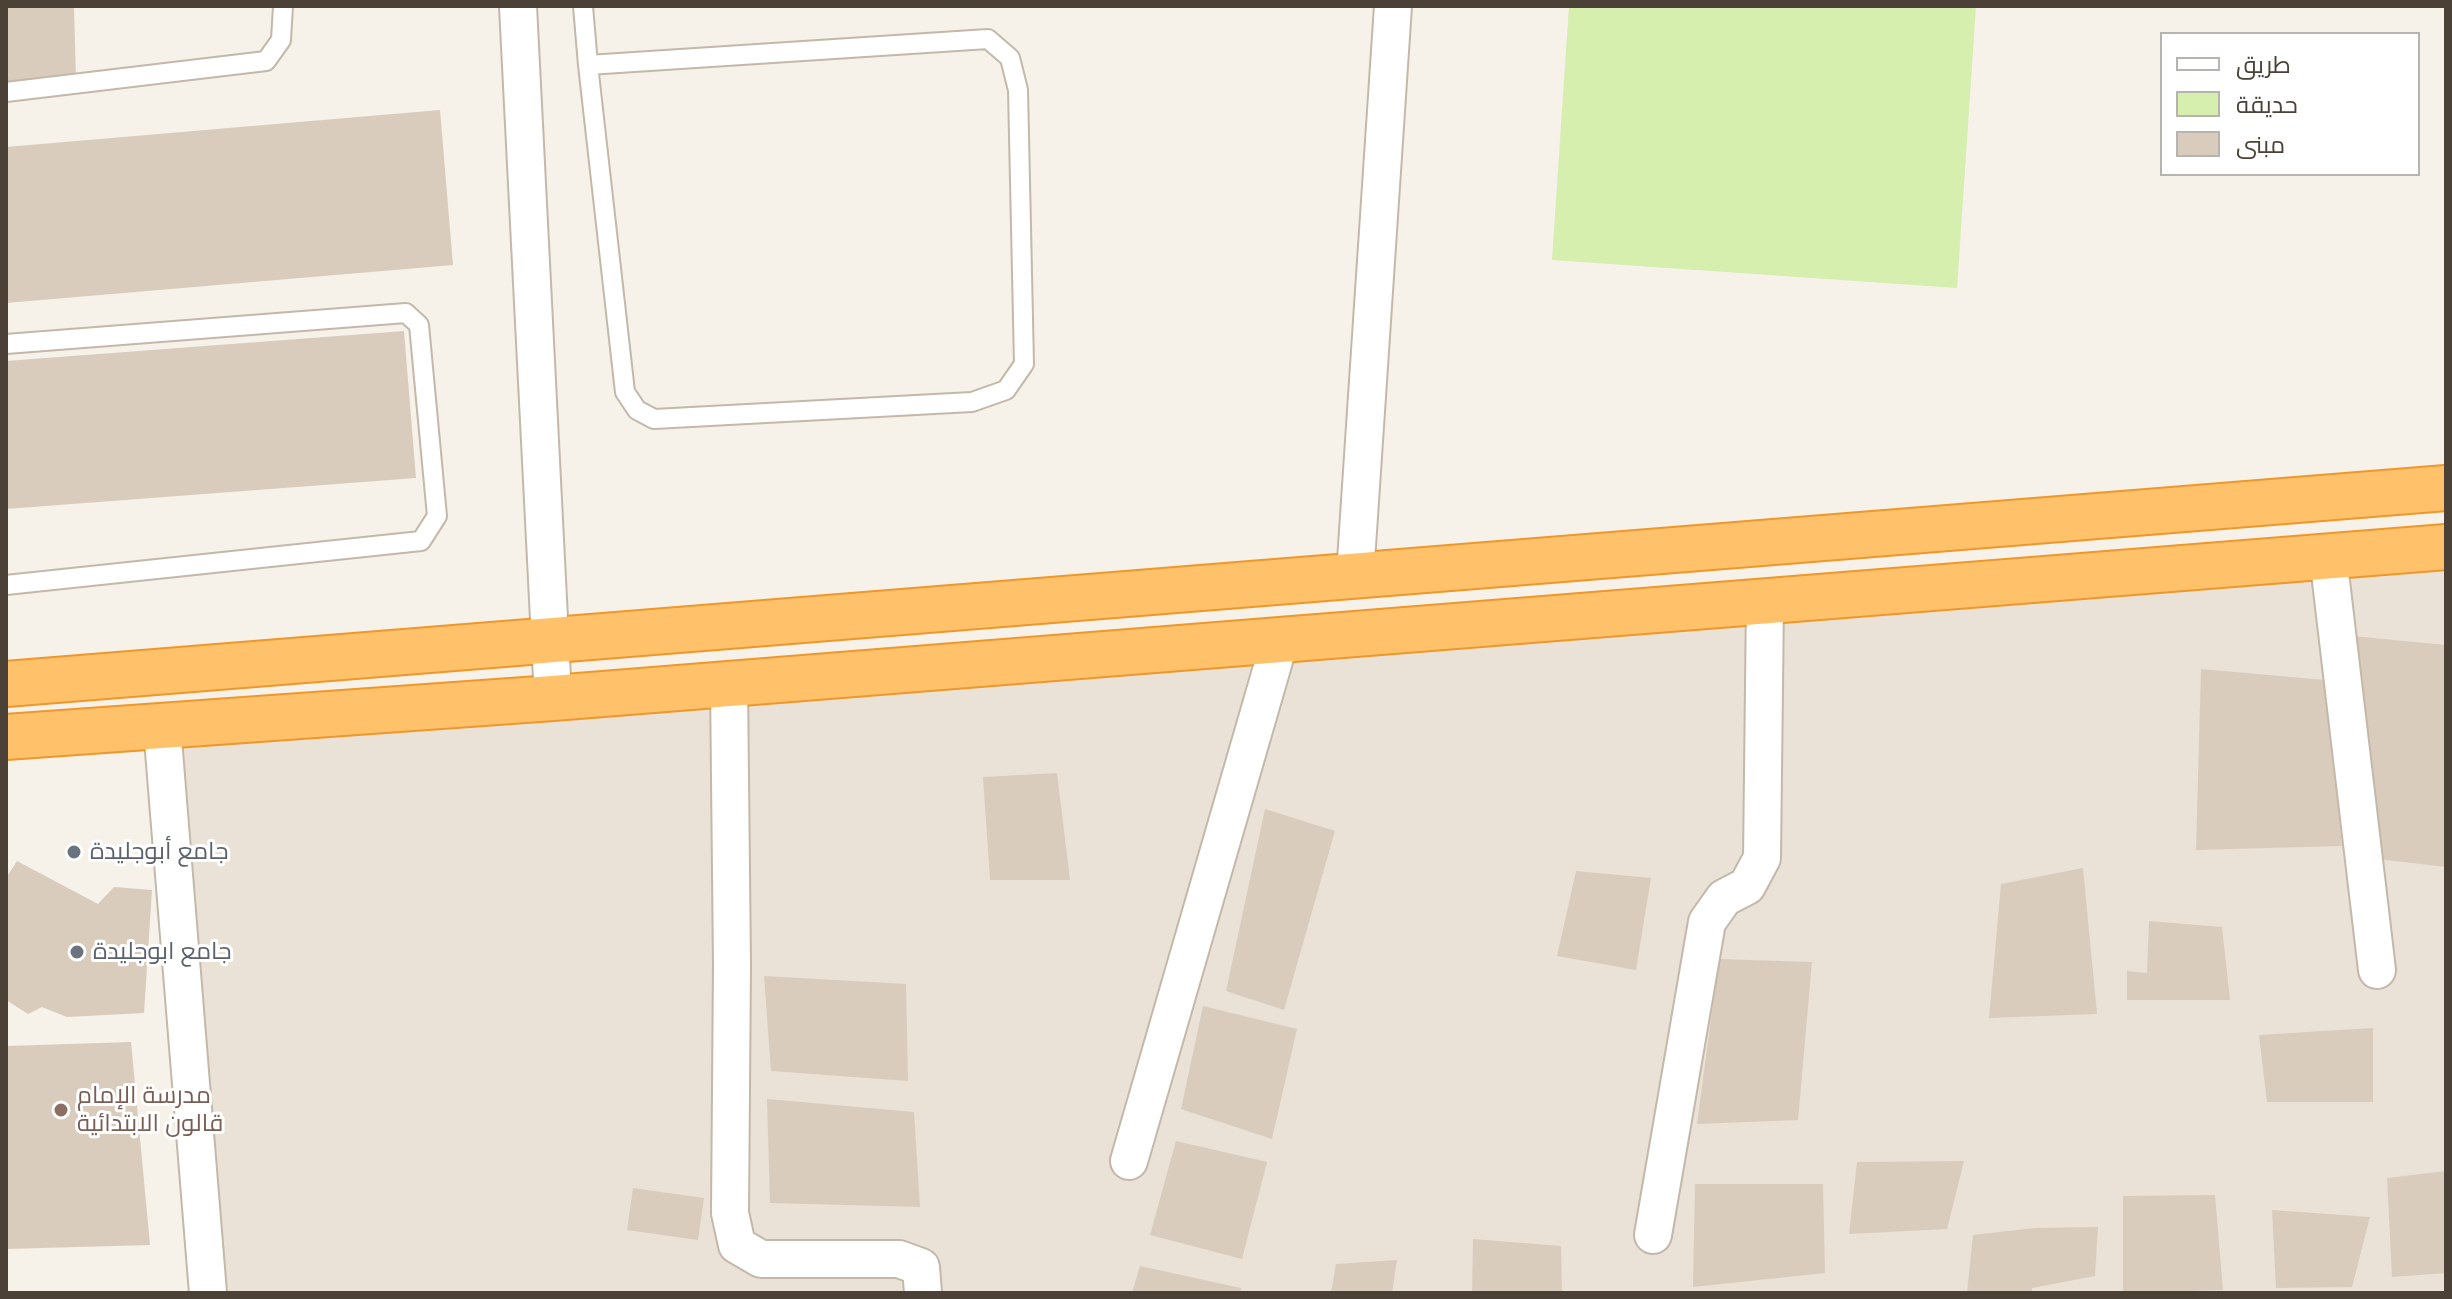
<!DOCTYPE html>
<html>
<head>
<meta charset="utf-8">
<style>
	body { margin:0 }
	#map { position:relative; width:2452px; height:1299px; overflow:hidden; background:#f6f1e9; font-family:"Space Grotesk",Cairo,sans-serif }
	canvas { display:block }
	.frame { position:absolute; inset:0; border:8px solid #4b4136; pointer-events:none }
	.legend { position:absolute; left:2160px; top:32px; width:260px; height:144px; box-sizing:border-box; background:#fff; border:2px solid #b7b3af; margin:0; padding:10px 14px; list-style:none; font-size:24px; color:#4b4136 }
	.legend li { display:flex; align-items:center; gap:16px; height:40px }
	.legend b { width:40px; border:2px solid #b7b3af }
</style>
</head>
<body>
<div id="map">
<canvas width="2452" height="1299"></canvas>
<div class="frame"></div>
<ul class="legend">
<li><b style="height:10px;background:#fff"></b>طريق</li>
<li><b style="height:22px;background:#d6eeae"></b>حديقة</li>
<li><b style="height:22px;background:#d9ccbd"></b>مبنى</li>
</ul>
</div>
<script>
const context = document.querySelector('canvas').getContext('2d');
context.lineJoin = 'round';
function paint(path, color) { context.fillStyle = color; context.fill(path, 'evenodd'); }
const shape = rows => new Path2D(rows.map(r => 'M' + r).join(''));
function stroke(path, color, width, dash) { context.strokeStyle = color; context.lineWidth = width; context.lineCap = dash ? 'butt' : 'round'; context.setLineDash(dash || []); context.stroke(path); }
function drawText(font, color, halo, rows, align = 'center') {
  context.font = font + ' "Space Grotesk",Cairo,sans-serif'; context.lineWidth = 6; context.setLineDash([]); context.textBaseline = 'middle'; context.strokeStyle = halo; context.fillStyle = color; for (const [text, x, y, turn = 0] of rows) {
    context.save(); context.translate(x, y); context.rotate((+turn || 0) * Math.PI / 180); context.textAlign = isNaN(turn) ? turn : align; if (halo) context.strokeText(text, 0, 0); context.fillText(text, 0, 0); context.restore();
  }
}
paint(shape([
	[2446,542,2446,1293,212,1293,168,731]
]), '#eae2d6');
paint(shape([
	[1569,6,1976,6,1957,288,1552,260]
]), '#d6eeae');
paint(shape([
	[6,6,74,6,76,81,6,85],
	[440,110,453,265,6,303,6,147],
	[404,331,416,478,6,509,6,361],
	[2353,636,2446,645,2446,867,2370,858],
	[2201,669,2325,680,2342,846,2196,850],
	[1057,773,1070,880,990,880,983,777],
	[1265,809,1335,831,1284,1010,1226,991],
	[17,861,98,904,114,887,152,890,144,1013,67,1017,42,1007,28,1014,6,1000,6,878],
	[2083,868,2097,1014,1989,1018,2001,884],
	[1576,871,1651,878,1636,970,1557,956],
	[2149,921,2222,927,2230,1000,2127,1000,2127,971,2147,973],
	[1719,959,1812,962,1798,1120,1697,1124],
	[764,976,906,984,908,1081,771,1071],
	[1203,1006,1297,1029,1272,1139,1181,1109],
	[2373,1028,2373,1102,2267,1102,2259,1035],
	[131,1042,150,1245,6,1249,6,1046],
	[767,1099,914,1112,920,1207,770,1203],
	[1176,1141,1267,1162,1242,1259,1150,1235],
	[1964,1161,1947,1229,1849,1234,1857,1162],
	[2446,1171,2446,1273,2392,1277,2387,1178],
	[1695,1184,1823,1184,1825,1273,1693,1287],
	[633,1188,704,1198,698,1240,627,1230],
	[2215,1195,2223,1290,2123,1293,2123,1196],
	[2272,1210,2370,1217,2352,1287,2276,1288],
	[2098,1227,2095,1276,2032,1288,2032,1293,1967,1293,1973,1235,2035,1228],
	[1473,1239,1561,1246,1562,1293,1472,1293],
	[1397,1260,1392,1293,1331,1293,1336,1264],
	[1140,1266,1241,1288,1240,1293,1132,1293]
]), '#d9ccbd');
const lane = shape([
	[583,6,588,65],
	[988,39,1010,58,1018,90,1024,364,1006,390,972,402,654,419,637,410,625,392,588,65,988,39],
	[6,92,266,61,281,40,283,6],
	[6,344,406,313,419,325,437,516,421,541,6,585]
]);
const street = shape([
	[518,6,553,698],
	[2328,556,2377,970],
	[1355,576,1393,6],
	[729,683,732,965,730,1213,737,1245,761,1259,899,1259,921,1267,923,1293],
	[162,727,208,1293],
	[1129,1161,1280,640],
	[1653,1235,1707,922,1724,898,1747,886,1762,858,1765,601]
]);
const highway = shape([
	[6,684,2446,488],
	[6,737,553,698,2446,547]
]);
stroke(lane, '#c3b8aa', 22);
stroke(street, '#c3b8aa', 40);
stroke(highway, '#ee972b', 48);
stroke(lane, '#fff', 18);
stroke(street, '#fff', 36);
stroke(highway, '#ffc26b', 44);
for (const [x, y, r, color] of [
	[74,852,8,"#6b7280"],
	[77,952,8,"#6b7280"],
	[61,1110,8,"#8d6e63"]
]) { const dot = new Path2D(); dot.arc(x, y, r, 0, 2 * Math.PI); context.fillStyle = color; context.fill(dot); stroke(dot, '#fff', 3); }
drawText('24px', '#5b616d', '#fff', [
	["جامع أبوجليدة",90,852],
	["جامع ابوجليدة",93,952]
], 'left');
drawText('24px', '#785e54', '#fff', [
	["مدرسة الإمام",77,1096],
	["قالون الابتدائية",77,1124]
], 'left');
</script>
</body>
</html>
